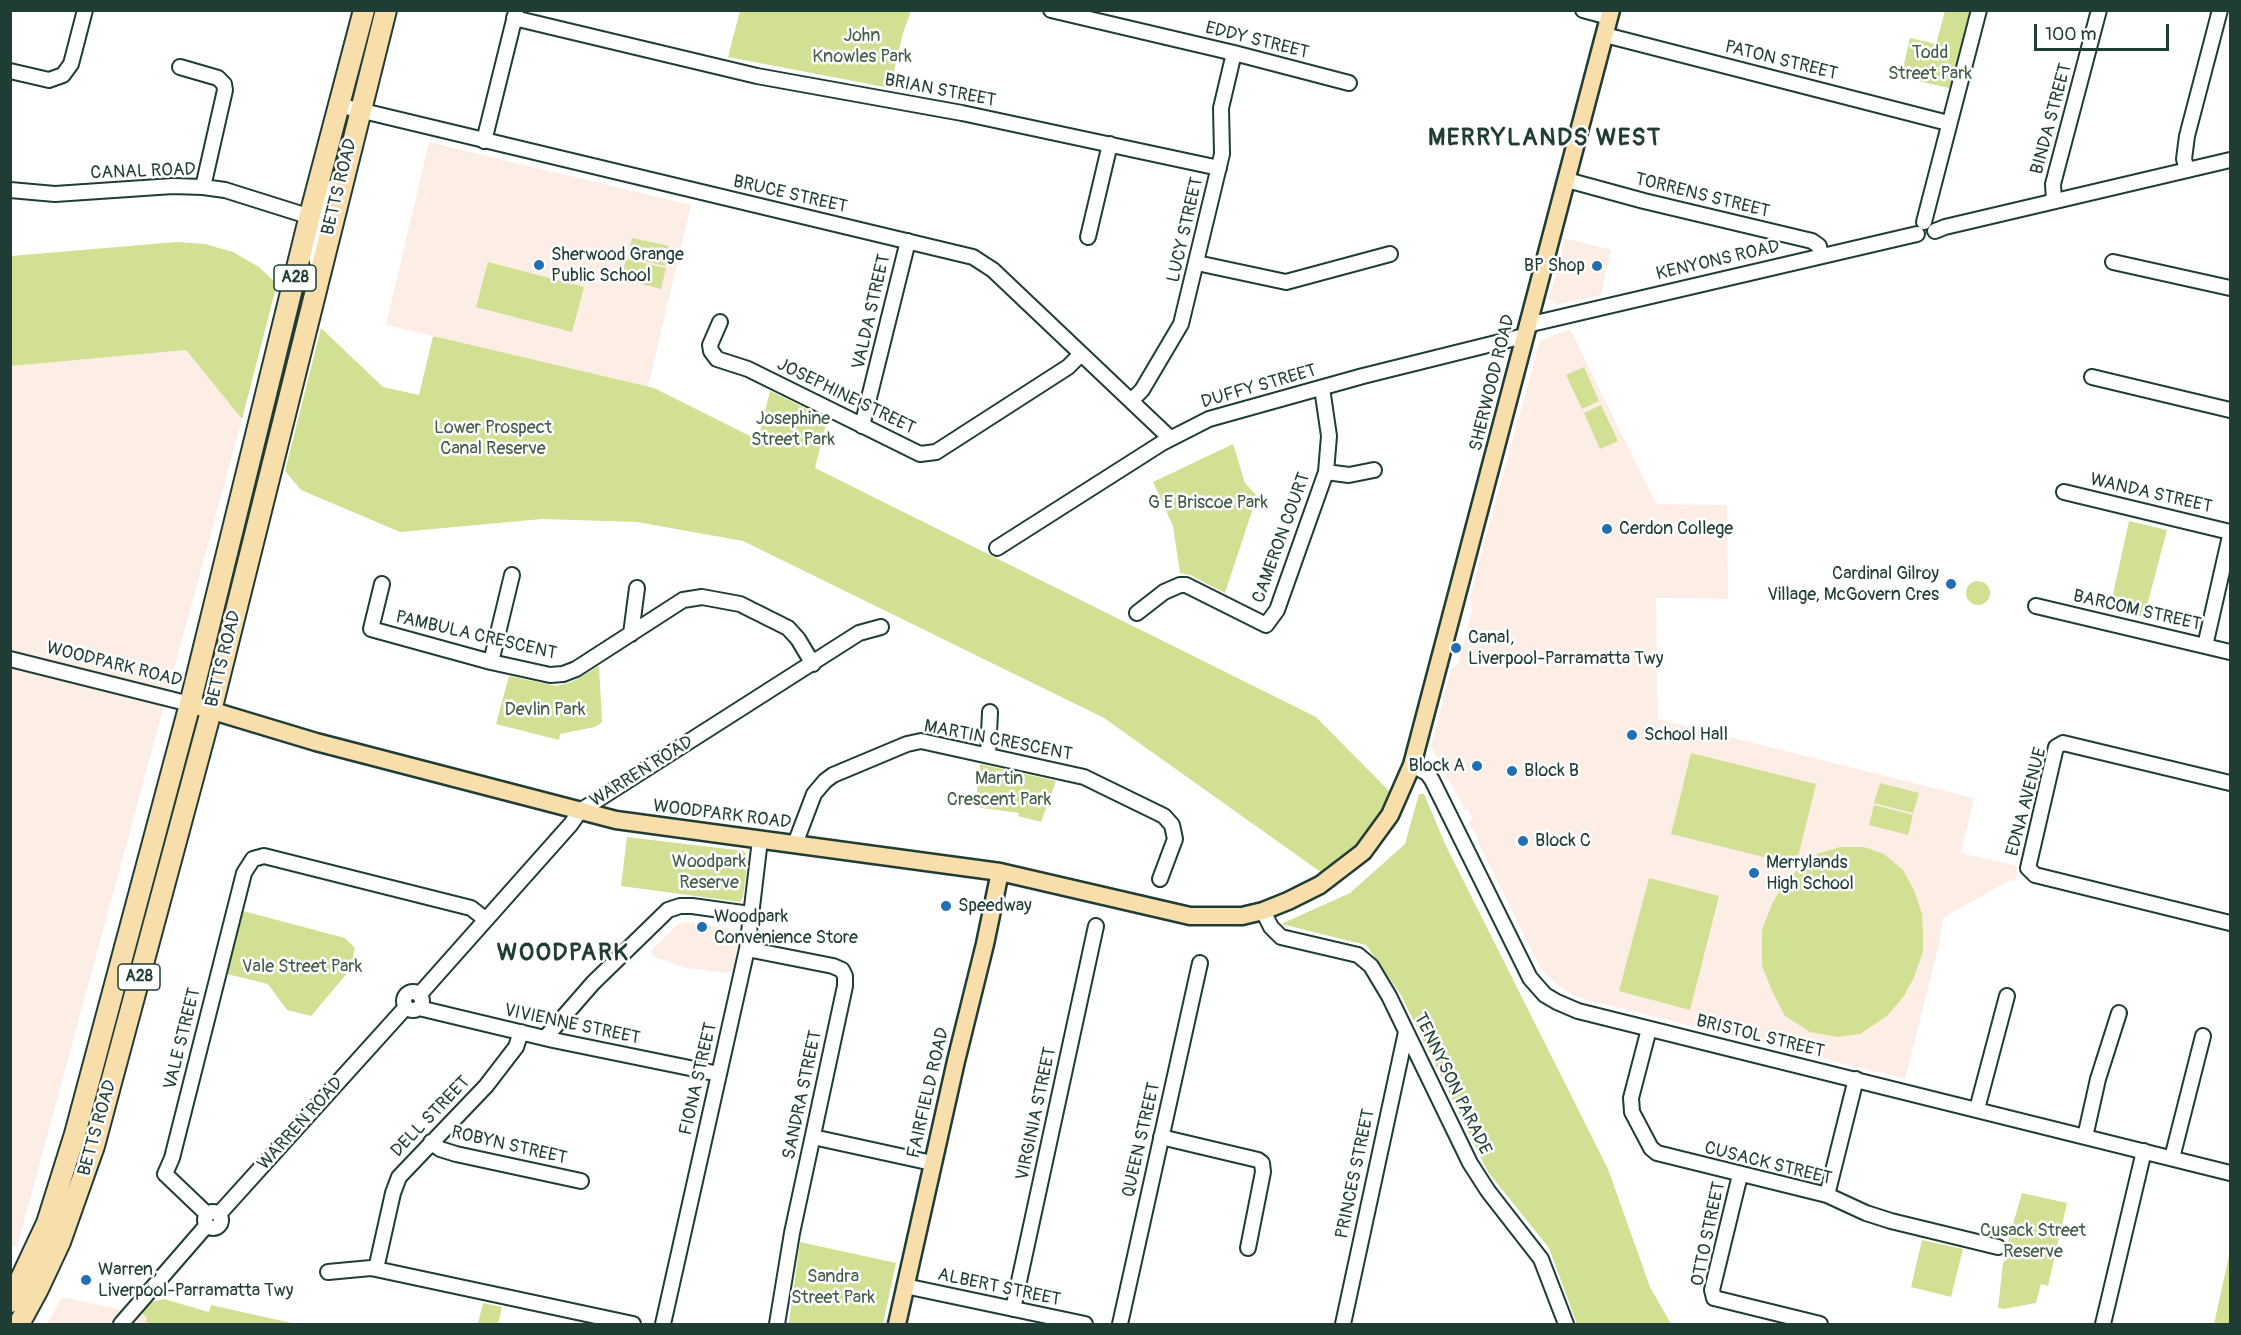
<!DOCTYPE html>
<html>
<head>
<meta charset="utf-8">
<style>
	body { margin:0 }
	#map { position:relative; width:2241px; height:1335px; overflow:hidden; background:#fff; font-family:Pangolin,sans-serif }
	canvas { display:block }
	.frame { position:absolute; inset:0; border:12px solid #1f3d34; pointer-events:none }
	.scale { position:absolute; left:2034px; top:24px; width:135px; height:27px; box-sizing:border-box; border:3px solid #1f3d34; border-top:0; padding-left:8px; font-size:18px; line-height:21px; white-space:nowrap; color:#1f3d34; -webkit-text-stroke:4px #fff; paint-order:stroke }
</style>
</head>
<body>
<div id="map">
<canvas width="2241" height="1335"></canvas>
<div class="frame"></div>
<div class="scale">100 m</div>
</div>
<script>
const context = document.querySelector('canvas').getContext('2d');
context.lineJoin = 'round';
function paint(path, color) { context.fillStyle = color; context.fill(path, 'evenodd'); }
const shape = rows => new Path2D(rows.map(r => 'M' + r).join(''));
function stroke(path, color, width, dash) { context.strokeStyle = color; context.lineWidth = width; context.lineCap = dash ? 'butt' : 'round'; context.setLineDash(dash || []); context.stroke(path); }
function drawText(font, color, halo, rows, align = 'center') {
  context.font = font + ' Pangolin,sans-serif'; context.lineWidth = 5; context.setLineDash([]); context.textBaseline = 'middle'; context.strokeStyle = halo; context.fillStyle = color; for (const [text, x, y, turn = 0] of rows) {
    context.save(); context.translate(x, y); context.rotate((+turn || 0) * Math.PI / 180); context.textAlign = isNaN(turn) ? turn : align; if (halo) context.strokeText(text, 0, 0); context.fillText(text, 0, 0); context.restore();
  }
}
paint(shape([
	[429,142,691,205,648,387,386,325],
	[1565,238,1611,250,1601,295,1556,305,1549,299],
	[1570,329,1656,504,1727,505,1728,599,1656,598,1658,719,1974,798,1961,853,2017,866,2016,879,2012,882,2010,880,1943,918,1939,945,1905,1079,1592,1001,1577,997,1561,988,1542,971,1477,840,1478,838,1468,821,1473,819,1468,809,1465,810,1431,747,1451,670,1458,664,1472,611,1471,595,1481,554,1540,341],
	[186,350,242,419,17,1247,11,1246,11,366],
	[684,922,734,929,739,935,735,969,727,973,685,968,652,956,651,951,677,925],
	[62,1297,188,1324,47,1324]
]), '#fdeee5');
paint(shape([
	[740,11,740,10,911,11,903,33,890,88,728,57],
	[1945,11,1971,11,1953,89,1901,77,1910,38,1936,44],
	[632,238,669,246,665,266,628,257],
	[176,242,205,244,233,252,259,267,277,284,242,419,186,350,11,366,11,256],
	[626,259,666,268,661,289,621,279],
	[488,262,584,287,572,332,476,307],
	[321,328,383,387,419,395,433,336,654,388,758,440,770,391,827,419,815,468,1316,717,1389,791,1386,802,1368,834,1345,857,1322,873,1104,718,743,541,637,522,542,519,400,532,301,490,285,471],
	[1584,367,1599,401,1582,409,1566,375],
	[1601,405,1618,441,1600,449,1584,413],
	[1233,444,1245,483,1257,496,1225,593,1190,575,1180,573,1173,526,1153,482],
	[2129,521,2167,530,2144,617,2110,608],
	'1966 593a12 12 0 1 1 24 0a12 12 0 1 1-24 0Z',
	[599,666,602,722,595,727,560,734,559,740,496,724,509,676,556,686,572,682],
	[1691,753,1816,784,1796,865,1671,834],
	[980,764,1056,781,1041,822,1018,816,1019,813,975,807],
	[1880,783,1919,793,1913,813,1874,803],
	[1419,794,1424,794,1446,846,1608,1169,1650,1287,1671,1324,1577,1324,1549,1248,1488,1172,1401,995,1366,945,1281,924,1350,893,1405,844],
	[1874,805,1913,815,1908,835,1869,825],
	[627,837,744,851,748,858,743,897,740,902,621,886],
	[1840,847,1864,847,1884,854,1903,870,1914,890,1922,914,1923,932,1923,952,1914,977,1904,996,1887,1016,1860,1034,1838,1037,1810,1032,1785,1016,1773,993,1762,966,1762,930,1772,904,1783,885,1797,870,1817,854],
	[1649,878,1719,896,1690,1010,1619,991],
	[243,911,345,938,355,948,350,970,311,1016,287,1010,268,984,227,974],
	[2022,1193,2067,1203,2048,1286,2041,1284,2036,1303,2003,1309,1998,1308,2003,1263,2010,1255,2008,1241],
	[1922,1240,1963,1249,1951,1297,1911,1287],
	[800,1242,896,1263,883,1324,789,1323],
	[2230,1251,2230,1324,2214,1324],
	[164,1299,209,1312,211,1305,296,1324,156,1324,145,1322,147,1318,140,1311,149,1303],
	[483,1303,502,1307,498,1324,478,1324]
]), '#d2e093');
const minor = shape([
	[1051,10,1234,53,1349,83],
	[1583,10,1609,17],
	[514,18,757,76,962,113,1219,168],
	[1605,35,1948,123],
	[180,67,218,78,224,84,225,90,203,187],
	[10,71,49,80,63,75,71,64,85,10],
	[338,105,973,257,993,270,1170,438],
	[484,141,516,12],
	[2187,170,2184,159,2187,136,2220,10],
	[1567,180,1644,201,1812,241,1819,246,1821,256],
	[10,190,55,194,173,186,203,187,225,190,314,218,318,230,316,258,318,265],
	[2054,201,2053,184,2099,10],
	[310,215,325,209,333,187],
	[1924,222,1979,10],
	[1935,231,1945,227,2230,160],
	[1088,237,1110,144],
	[2113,262,2230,288],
	[1197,263,1286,282,1390,254],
	[720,322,710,345,711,351,717,359,748,369,920,454,936,452,1068,367,1080,355],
	[1527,325,1917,234],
	[2092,377,2230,410],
	[1131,401,1142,390,1181,324,1222,154,1221,108,1234,53],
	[862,426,908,241],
	[1326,472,1349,475,1374,470],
	[2064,492,2230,532],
	[997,548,1162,443,1209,419,1363,376,1524,336],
	[382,584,371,629,491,662,550,675,563,674,576,669,683,600,702,597,740,604,788,628,798,639,813,664],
	[2036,606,2230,652],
	[1137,613,1164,592,1180,585,1186,585,1266,625,1277,610,1326,472,1329,436,1322,388],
	[631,634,637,588],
	[2205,646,2230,536],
	[10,659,190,704],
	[491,662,512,575],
	[988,755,990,712],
	[1412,765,1427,773,1432,780,1530,978,1545,995,1557,1002,1578,1011,2230,1173],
	[2230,783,2063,743,2056,747,2028,868,2035,875,2230,923],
	[795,844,814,794,825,781,833,775,907,744,921,741,1084,777,1164,816,1172,825,1175,839,1160,879],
	[1263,911,1271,927,1281,937,1358,955,1371,966,1389,996,1470,1163,1488,1191,1541,1259,1566,1324],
	[747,949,833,966,842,970,845,976,845,986,792,1233,777,1324],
	'404 1001a9 9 0 1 1 18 0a9 9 0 1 1-18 0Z',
	[419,995,571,824,580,811,859,633,881,627],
	[419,1008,553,1040,719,1074],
	[1649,1029,1631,1098,1632,1112,1651,1148,1657,1153,1827,1195,1866,1213,1891,1221,1998,1247],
	[545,1038,593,983,668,910,680,906,692,906,750,914],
	[1977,1109,2007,996],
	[813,1137,932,1163],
	[1161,1137,1258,1160,1262,1163,1263,1172,1248,1248],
	[2085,1137,2098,1079,2119,1013],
	[431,1142,440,1149,456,1154,581,1181],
	[2172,1158,2203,1036],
	[1740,1175,1712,1290,1714,1298,1820,1324],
	[1827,1195,1856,1079],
	'205 1220a8 8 0 1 1 16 0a8 8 0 1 1-16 0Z',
	[207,1214,165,1174,172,1158,244,873,253,859,264,856,471,908,485,919],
	[219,1214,406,1007],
	[376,1269,393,1193,399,1177,486,1086,516,1047,521,1032],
	[328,1272,371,1268,633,1324],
	[905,1286,1085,1324],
	[1013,1309,1096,926],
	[121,1324,207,1225],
	[663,1324,747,949,760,840],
	[1120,1324,1200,963],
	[1343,1324,1406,1032],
	[2103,1324,2144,1151]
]);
const major = shape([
	[190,704,316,742,616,820,1000,872,1190,916,1242,916,1263,911,1288,901,1320,885,1363,852,1390,815,1412,765,1611,10],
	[897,1324,956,1061,985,944,1000,872]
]);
const highway = shape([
	[10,1302,47,1223,75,1134,190,704,310,215,364,10],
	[19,1324,38,1289,60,1242,94,1146,211,711,386,10]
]);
stroke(minor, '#1f3d34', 18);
stroke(major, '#1f3d34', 21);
stroke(highway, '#1f3d34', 24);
stroke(minor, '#fff', 14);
stroke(major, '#f8deab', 16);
stroke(highway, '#f8deab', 20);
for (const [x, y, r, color] of [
	[539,265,6,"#1f6fb2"],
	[1597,266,6,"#1f6fb2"],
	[1607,529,6,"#1f6fb2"],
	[1951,584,6,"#1f6fb2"],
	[1456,648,6,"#1f6fb2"],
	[1632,735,6,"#1f6fb2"],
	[1477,766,6,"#1f6fb2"],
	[1512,771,6,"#1f6fb2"],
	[1523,841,6,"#1f6fb2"],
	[1754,873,6,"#1f6fb2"],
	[946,906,6,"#1f6fb2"],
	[702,927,6,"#1f6fb2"],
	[86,1280,6,"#1f6fb2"]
]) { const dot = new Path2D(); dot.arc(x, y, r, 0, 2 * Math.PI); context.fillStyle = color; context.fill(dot); stroke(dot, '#fff', 2); }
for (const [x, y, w] of [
	[295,278,42],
	[139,977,42]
]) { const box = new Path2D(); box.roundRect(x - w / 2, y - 13, w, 26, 4.5); context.fillStyle = '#fff'; context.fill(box); stroke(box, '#1f3d34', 1.5); }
drawText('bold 16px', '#1f3d34', null, [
	["A28",295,278],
	["A28",139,977]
]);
drawText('18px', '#435e47', '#fff', [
	["John",862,36],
	["Knowles Park",862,57],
	["Todd",1930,53],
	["Street Park",1930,74],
	["Josephine",793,419],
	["Street Park",793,440],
	["Lower Prospect",493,428],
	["Canal Reserve",493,449],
	["G E Briscoe Park",1208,503],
	["Devlin Park",545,710],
	["Martin",999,779],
	["Crescent Park",999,800],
	["Woodpark",709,862],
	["Reserve",709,883],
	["Vale Street Park",302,967],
	["Cusack Street",2033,1231],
	["Reserve",2033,1252],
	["Sandra",833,1277],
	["Street Park",833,1298]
]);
drawText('18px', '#1f3d34', '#fff', [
	["EDDY STREET",1257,41,14],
	["PATON STREET",1781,61,14],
	["BRIAN STREET",940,91,11],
	["BINDA STREET",2052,119,-75],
	["CANAL ROAD",143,172,-2],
	["BETTS ROAD",340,187,-76],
	["BRUCE STREET",790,195,13],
	["TORRENS STREET",1702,196,14],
	["LUCY STREET",1186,230,-77],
	["KENYONS ROAD",1718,261,-13],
	["VALDA STREET",872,312,-77],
	["SHERWOOD ROAD",1493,383,-76],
	["DUFFY STREET",1259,387,-16],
	["JOSEPHINE STREET",846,397,26],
	["WANDA STREET",2151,494,13],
	["CAMERON COURT",1282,538,-70],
	["BARCOM STREET",2137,611,13],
	["PAMBULA CRESCENT",476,636,13],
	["BETTS ROAD",224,659,-76],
	["WOODPARK ROAD",114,665,14],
	["MARTIN CRESCENT",998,741,11],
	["WARREN ROAD",642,772,-32],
	["EDNA AVENUE",2027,802,-75],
	["WOODPARK ROAD",722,815,7],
	["VIVIENNE STREET",572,1025,12],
	["BRISTOL STREET",1760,1037,14],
	["VALE STREET",183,1039,-76],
	["FIONA STREET",699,1079,-77],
	["TENNYSON PARADE",1452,1084,64],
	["FAIRFIELD ROAD",929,1093,-77],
	["SANDRA STREET",803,1095,-78],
	["VIRGINIA STREET",1037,1114,-78],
	["DELL STREET",431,1117,-46],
	["WARREN ROAD",301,1124,-48],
	["BETTS ROAD",98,1128,-74],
	["QUEEN STREET",1142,1140,-77],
	["ROBYN STREET",509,1146,13],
	["CUSACK STREET",1768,1164,14],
	["PRINCES STREET",1356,1174,-78],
	["OTTO STREET",1709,1234,-78],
	["ALBERT STREET",999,1288,12]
]);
drawText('18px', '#1f3d34', '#fff', [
	["Sherwood Grange",551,255],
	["Public School",551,276],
	["BP Shop",1585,266,"right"],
	["Cerdon College",1619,529],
	["Cardinal Gilroy",1939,574,"right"],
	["Village, McGovern Cres",1939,595,"right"],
	["Canal,",1468,638],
	["Liverpool-Parramatta Twy",1468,659],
	["School Hall",1644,735],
	["Block A",1465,766,"right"],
	["Block B",1524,771],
	["Block C",1535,841],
	["Merrylands",1766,863],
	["High School",1766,884],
	["Speedway",958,906],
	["Woodpark",714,917],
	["Convenience Store",714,938],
	["Warren,",98,1270],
	["Liverpool-Parramatta Twy",98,1291]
], 'left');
context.letterSpacing = '1.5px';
drawText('bold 24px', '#1f3d34', '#fff', [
	["MERRYLANDS WEST",1545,139],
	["WOODPARK",563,954]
]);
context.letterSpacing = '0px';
</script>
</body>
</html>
